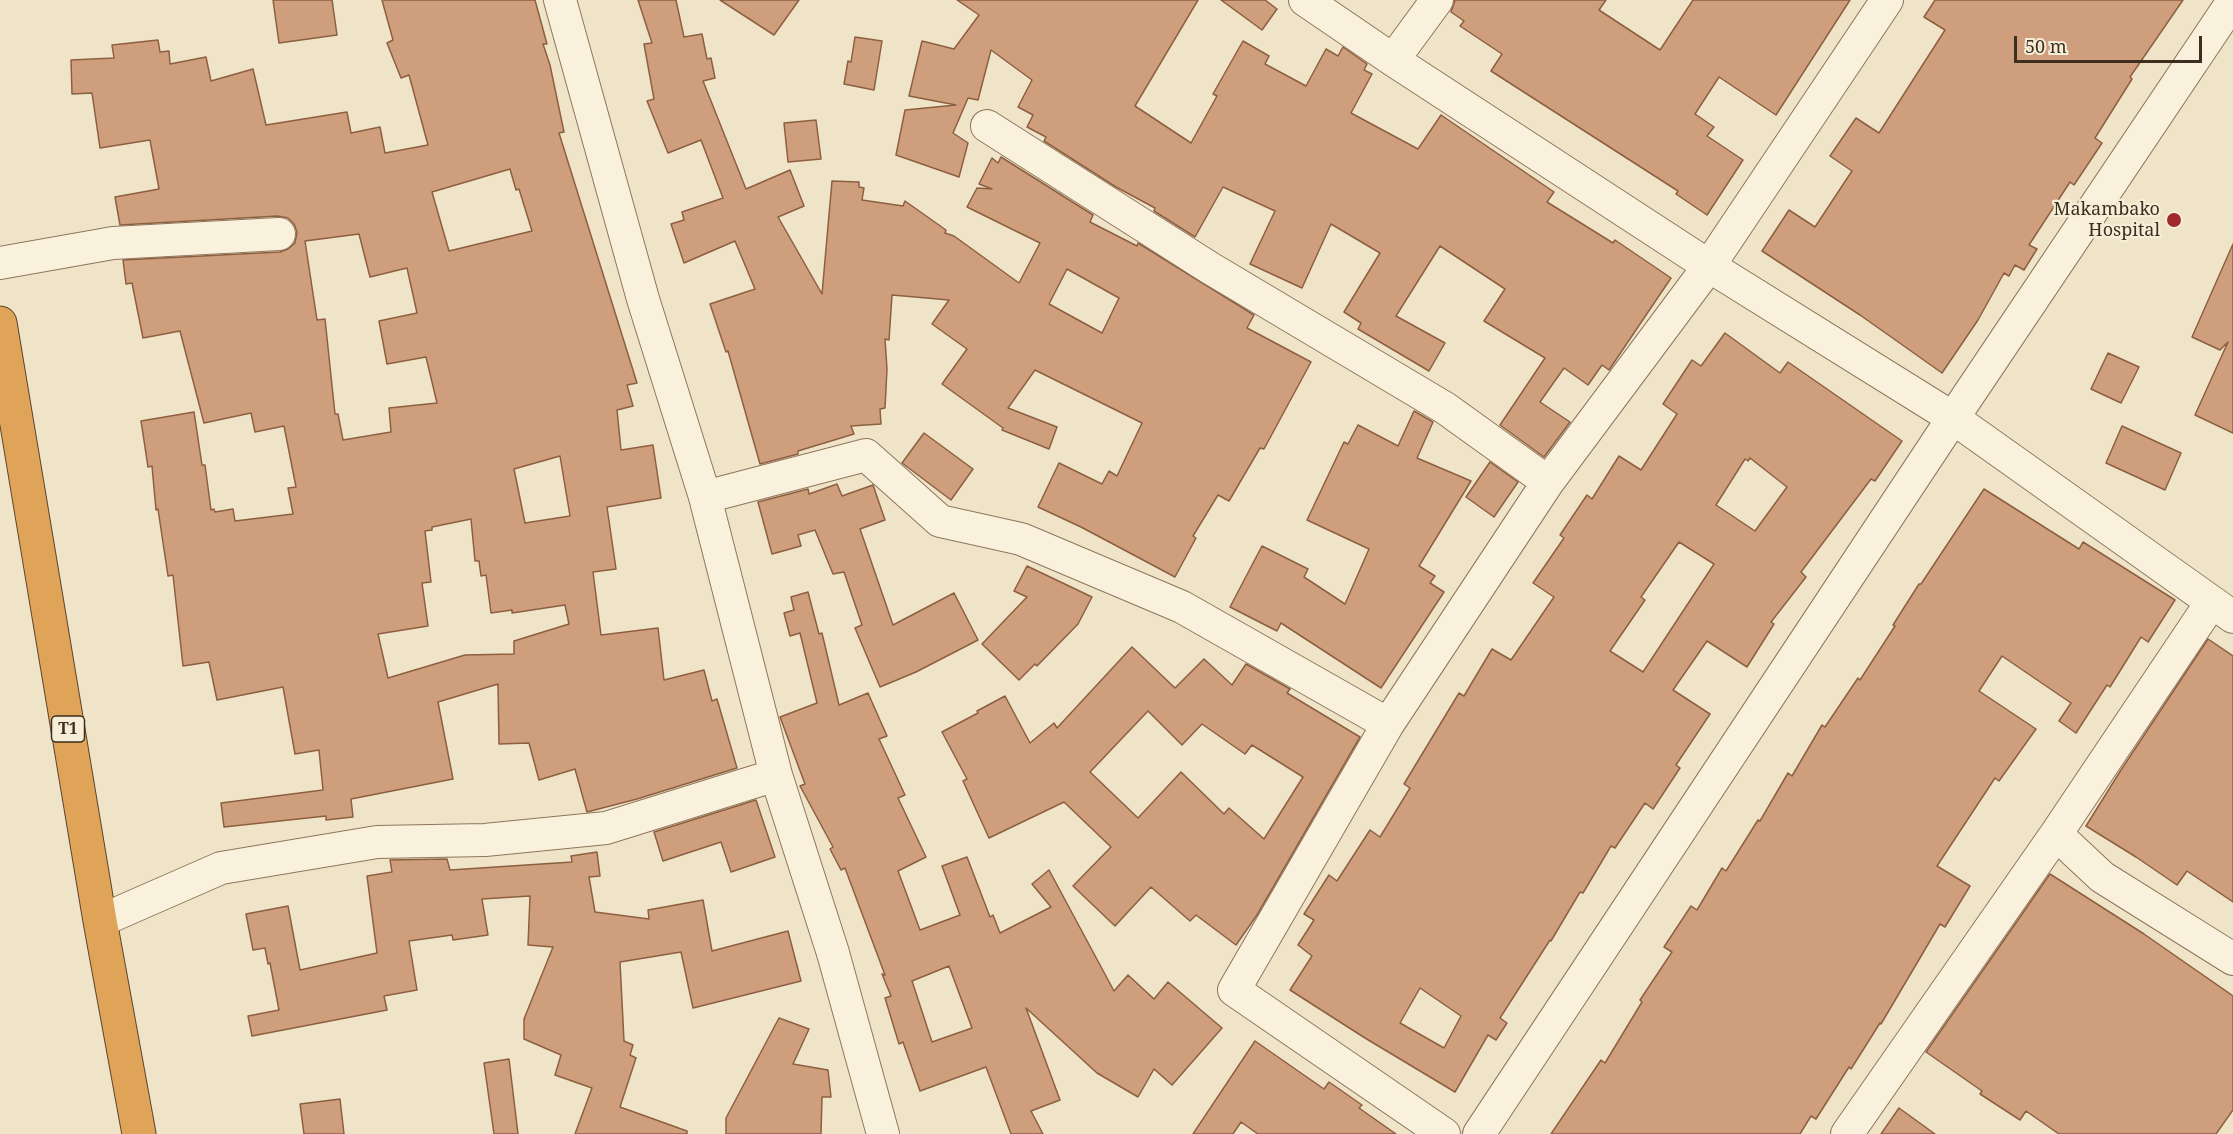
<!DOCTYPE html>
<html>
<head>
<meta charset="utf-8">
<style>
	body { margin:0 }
	#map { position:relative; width:2233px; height:1134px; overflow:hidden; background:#f0e4c8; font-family:"Noto Serif",serif }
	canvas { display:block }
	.scale { position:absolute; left:2014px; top:36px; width:188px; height:27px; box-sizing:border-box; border:3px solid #3d2e20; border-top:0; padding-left:8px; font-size:18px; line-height:21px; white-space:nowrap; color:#3d2e20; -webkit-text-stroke:4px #f7eed8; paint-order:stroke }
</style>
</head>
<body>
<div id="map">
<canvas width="2233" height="1134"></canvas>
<div class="scale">50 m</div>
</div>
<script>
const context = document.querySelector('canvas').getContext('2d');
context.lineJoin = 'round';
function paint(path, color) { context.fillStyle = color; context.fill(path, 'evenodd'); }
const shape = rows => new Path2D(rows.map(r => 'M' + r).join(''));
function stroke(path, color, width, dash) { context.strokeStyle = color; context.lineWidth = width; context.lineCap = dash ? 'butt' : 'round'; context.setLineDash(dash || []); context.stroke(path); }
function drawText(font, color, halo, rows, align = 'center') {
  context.font = font + ' "Noto Serif",serif'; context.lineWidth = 4.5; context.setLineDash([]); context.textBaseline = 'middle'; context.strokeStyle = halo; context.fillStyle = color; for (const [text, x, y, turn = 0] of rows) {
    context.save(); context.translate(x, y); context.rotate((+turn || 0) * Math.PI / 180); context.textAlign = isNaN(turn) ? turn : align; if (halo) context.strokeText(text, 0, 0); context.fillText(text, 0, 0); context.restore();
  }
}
const building = shape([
	[273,0,332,0,337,35,279,43,273,0],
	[382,0,535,0,547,44,543,44,550,65,564,132,559,133,637,383,627,385,633,406,617,410,621,450,653,445,661,498,607,507,616,569,593,572,601,635,658,628,664,680,704,670,712,701,717,699,737,768,637,799,587,812,575,769,539,780,529,743,499,744,498,684,438,702,453,779,351,799,353,817,326,820,326,816,224,827,221,803,323,790,319,750,295,754,283,687,217,700,209,662,183,666,173,575,168,576,158,509,156,510,152,466,148,467,141,421,194,412,202,465,205,465,211,510,214,509,215,512,233,509,235,521,293,514,288,488,296,487,284,426,255,432,251,413,204,423,180,331,143,338,132,283,126,284,123,260,280,252,288,249,295,243,297,232,294,224,288,218,278,216,120,225,115,197,159,189,150,140,100,148,92,93,72,94,71,60,114,58,112,45,158,40,160,52,169,51,170,64,206,57,211,81,253,69,266,125,347,112,351,133,380,127,385,153,428,145,409,75,401,78,387,43,393,40,382,0],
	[510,169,516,190,519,189,532,231,449,251,432,192,510,169],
	[359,234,370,277,407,268,417,313,379,321,387,364,426,357,437,403,389,408,391,432,343,440,338,414,335,414,325,319,317,320,305,241,359,234],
	[560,456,570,516,525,523,514,469,560,456],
	[471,519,475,561,479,561,481,576,486,575,491,613,512,610,512,613,565,605,569,624,514,641,514,654,465,655,388,678,378,634,428,626,422,583,431,582,425,531,432,530,432,527,471,519],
	[638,0,676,0,684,37,702,34,707,59,711,58,715,78,703,81,746,189,790,170,804,206,778,217,822,294,832,181,859,182,859,187,864,188,862,200,903,206,905,201,946,230,945,233,954,236,1019,283,1040,243,967,207,977,188,992,189,979,184,992,158,998,163,1001,157,1093,215,1090,222,1137,246,1138,243,1254,315,1247,328,1311,362,1264,449,1260,448,1229,501,1218,495,1193,536,1196,538,1175,577,1081,527,1038,507,1059,463,1102,484,1109,471,1117,476,1142,423,1035,370,1008,408,1057,427,1049,449,1002,430,1003,428,942,384,967,349,932,324,949,300,892,295,889,340,885,339,887,369,885,408,880,409,881,424,851,426,854,434,798,451,798,454,760,464,728,351,726,352,710,304,755,289,735,241,684,263,671,224,684,220,682,212,723,198,701,140,668,153,647,101,654,99,644,44,652,43,638,0],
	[1067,269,1119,298,1102,333,1049,304,1067,269],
	[720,0,799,0,774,35,720,0],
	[957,0,1198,0,1135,106,1191,143,1217,96,1213,94,1243,41,1269,56,1265,64,1306,86,1326,49,1338,56,1343,47,1367,64,1364,70,1372,74,1351,113,1418,149,1441,115,1554,192,1547,202,1613,243,1615,240,1671,278,1609,370,1602,365,1588,385,1564,368,1540,402,1570,422,1544,457,1500,425,1545,358,1484,321,1505,289,1440,246,1396,316,1445,343,1429,371,1358,329,1361,323,1344,312,1380,253,1331,224,1302,288,1250,264,1275,211,1223,187,1195,237,1154,211,1155,208,1116,187,1044,141,1046,137,1027,127,1033,115,1018,107,1032,80,991,50,978,100,968,98,953,133,968,143,959,177,896,155,905,110,956,105,909,96,922,41,954,49,979,15,957,0],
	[1221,0,1265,0,1277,9,1262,30,1221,0],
	[1455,0,1606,0,1599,10,1660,50,1693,0,1850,0,1776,115,1719,77,1695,114,1714,127,1707,136,1743,160,1707,215,1676,194,1678,191,1491,71,1502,54,1460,26,1464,21,1451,12,1455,0],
	[1935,0,2183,0,2130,77,2132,79,2095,138,2102,143,2074,185,2070,182,2029,245,2037,249,2024,270,2015,265,2009,276,2004,273,1978,320,1942,373,1860,315,1762,251,1789,210,1815,227,1852,171,1830,156,1856,118,1879,133,1945,30,1924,17,1935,0],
	[855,37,882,41,874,90,844,84,848,61,851,62,855,37],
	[816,120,821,159,788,162,784,123,816,120],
	[2233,244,2233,433,2195,415,2228,342,2220,350,2192,337,2233,244],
	[1725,333,1780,373,1788,362,1902,441,1875,481,1871,479,1801,572,1806,577,1771,622,1774,624,1747,667,1707,641,1673,690,1710,714,1676,765,1680,768,1653,809,1645,803,1615,848,1611,846,1583,893,1580,892,1551,941,1550,940,1500,1018,1507,1023,1496,1040,1488,1035,1455,1092,1365,1038,1290,990,1312,956,1298,945,1314,920,1304,914,1329,875,1337,881,1370,830,1380,837,1410,788,1404,784,1459,693,1464,696,1492,649,1511,660,1554,597,1533,583,1564,538,1560,535,1587,495,1592,499,1619,456,1641,470,1677,414,1663,404,1692,360,1701,366,1725,333],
	[1750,458,1787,487,1755,531,1716,505,1745,459,1748,461,1750,458],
	[1679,542,1714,564,1643,672,1610,651,1645,600,1641,597,1679,542],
	[1420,988,1461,1016,1444,1048,1400,1023,1420,988],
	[2108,353,2139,367,2121,403,2091,389,2108,353],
	[1414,411,1433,422,1417,458,1471,481,1419,566,1435,576,1430,583,1444,592,1381,688,1281,623,1277,631,1230,607,1262,546,1308,569,1304,577,1345,604,1369,549,1307,520,1344,442,1348,444,1358,425,1398,446,1414,411],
	[2122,426,2181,453,2165,490,2106,463,2122,426],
	[924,433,973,469,951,500,902,463,924,433],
	[1490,462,1518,482,1494,517,1466,497,1490,462],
	[837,484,842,496,873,485,885,520,860,529,893,625,954,593,978,640,916,672,880,687,855,628,862,625,844,572,833,574,815,530,798,535,801,546,772,554,758,502,808,489,809,494,837,484],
	[1984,489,2079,549,2083,542,2175,600,2148,642,2141,637,2110,687,2107,685,2076,733,2059,721,2071,703,2002,656,1979,691,2036,729,1999,781,1995,778,1937,866,1970,886,1945,927,1940,924,1881,1024,1880,1023,1851,1069,1849,1067,1816,1119,1811,1116,1800,1134,1551,1134,1601,1060,1605,1063,1642,1002,1640,1000,1672,952,1664,947,1691,906,1697,910,1722,868,1726,871,1758,820,1760,821,1788,773,1792,776,1822,725,1825,727,1858,678,1860,680,1895,626,1893,625,1919,584,1921,584,1984,489],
	[1027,566,1092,597,1078,624,1037,666,1035,664,1019,680,982,644,1027,597,1014,591,1027,566],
	[808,592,819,634,822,633,839,705,868,693,887,736,879,739,905,795,898,798,926,857,898,871,920,930,960,915,942,866,967,857,990,917,993,915,1000,933,1051,907,1032,884,1049,870,1114,991,1128,975,1154,999,1168,982,1222,1028,1172,1085,1154,1069,1138,1097,1097,1073,1026,1008,1060,1100,1031,1111,1043,1134,1011,1134,986,1067,920,1091,903,1042,899,1044,885,998,891,996,882,974,885,975,845,868,841,870,830,849,833,847,800,786,805,784,780,717,817,703,800,633,790,636,784,613,794,610,791,597,808,592],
	[949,966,972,1028,932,1042,912,981,949,966],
	[2208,639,2233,656,2233,902,2187,871,2177,885,2136,857,2086,826,2121,770,2208,639],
	[1132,647,1175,688,1204,659,1232,685,1246,664,1290,689,1287,693,1360,737,1257,915,1236,945,1196,915,1190,921,1151,887,1115,926,1073,886,1111,847,1064,802,989,838,963,781,967,779,942,732,978,713,977,711,1005,696,1030,743,1054,723,1057,728,1132,647],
	[1148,711,1182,745,1202,724,1245,754,1252,745,1303,777,1264,839,1229,808,1224,814,1181,772,1138,818,1090,772,1148,711],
	[756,800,775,857,731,872,721,842,663,861,654,832,756,800],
	[597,852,600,876,589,877,595,912,649,919,648,910,703,900,712,951,788,931,801,981,693,1008,681,952,620,962,624,1041,633,1045,630,1055,636,1058,620,1107,687,1131,687,1134,575,1134,592,1088,555,1075,561,1055,524,1039,524,1019,553,947,528,945,530,896,482,899,488,935,453,940,452,935,409,941,417,990,384,996,387,1010,252,1036,248,1016,279,1010,270,963,268,964,265,948,253,950,246,914,288,906,300,970,377,953,367,876,392,872,390,860,447,859,450,870,572,862,571,856,597,852],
	[2050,874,2144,934,2233,996,2233,1110,2216,1134,2059,1134,2026,1111,2020,1120,1980,1094,1982,1091,1926,1052,2050,874],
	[779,1018,809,1029,793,1064,828,1070,831,1097,822,1097,821,1134,726,1134,726,1118,779,1018],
	[1255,1041,1324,1089,1329,1082,1362,1105,1359,1108,1396,1134,1258,1134,1241,1122,1233,1134,1193,1134,1255,1041],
	[509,1059,518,1134,494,1134,484,1063,509,1059],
	[340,1099,344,1134,304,1134,300,1104,340,1099],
	[1899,1108,1935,1134,1881,1134,1899,1108]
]);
paint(building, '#cf9f7d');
stroke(building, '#8d5f41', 1.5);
const minor = shape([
	[560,0,643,299,705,497,776,775,833,953,883,1134],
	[1305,0,1393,60,1709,266,1953,418,2233,617],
	[1393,60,1437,0],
	[987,126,1210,268,1445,408,1548,482],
	[0,263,113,243,279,234],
	[705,497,866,455,940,521,1021,539,1182,607,1388,724],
	[2056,834,2102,877,2233,959],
	[100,921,221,868,377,842,485,840,606,828,776,775],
	[1444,1134,1234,990,1388,724,1548,482,1709,266,1887,0],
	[1479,1134,1953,418,2233,1],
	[1847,1134,2056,834,2211,603]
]);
const highway = shape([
	[0,323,100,921,139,1134]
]);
stroke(minor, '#8d765c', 34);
stroke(highway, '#5b4430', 35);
stroke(minor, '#faf1dc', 32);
stroke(highway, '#e0a458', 33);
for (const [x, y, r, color] of [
	[2174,220,8,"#9e2a2b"]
]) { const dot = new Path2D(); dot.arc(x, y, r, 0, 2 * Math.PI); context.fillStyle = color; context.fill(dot); stroke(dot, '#f7eed8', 2); }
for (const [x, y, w] of [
	[68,729,33]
]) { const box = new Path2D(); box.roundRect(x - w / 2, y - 13, w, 26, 4.5); context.fillStyle = '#f7eed8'; context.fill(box); stroke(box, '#3d2e20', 1.5); }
drawText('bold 16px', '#3d2e20', null, [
	["T1",68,729]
]);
drawText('18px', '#3d2e20', '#f7eed8', [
	["Makambako",2160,210],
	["Hospital",2160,231]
], 'right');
</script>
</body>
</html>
